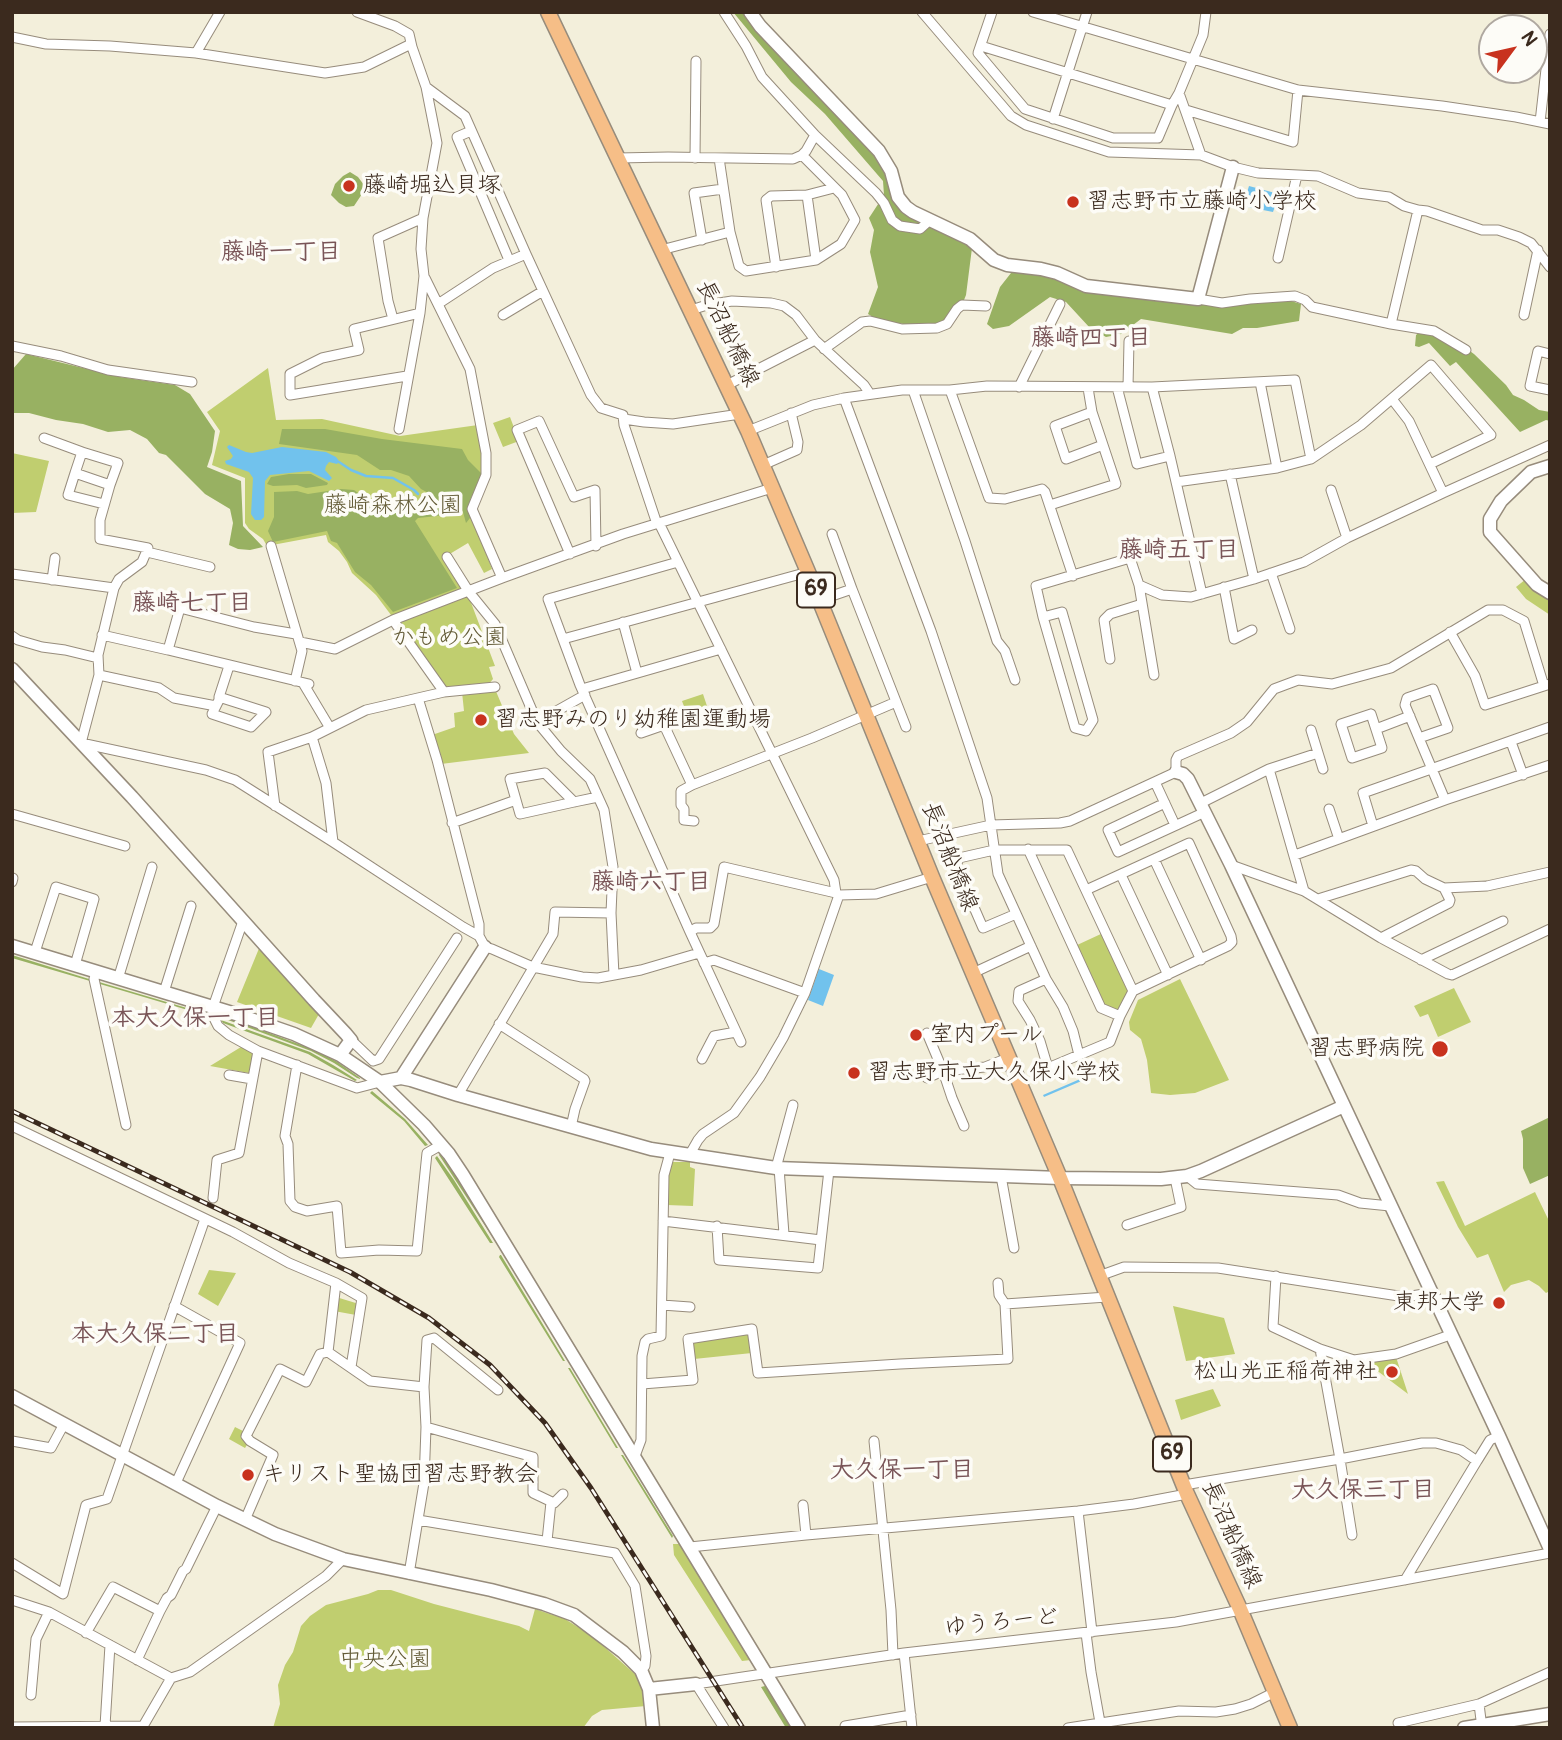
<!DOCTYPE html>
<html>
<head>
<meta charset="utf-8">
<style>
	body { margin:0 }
	#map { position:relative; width:1562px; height:1740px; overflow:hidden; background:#f3efdb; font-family:Pangolin,sans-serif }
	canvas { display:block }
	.frame { position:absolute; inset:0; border:14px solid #3b2a1e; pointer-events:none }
	.north { position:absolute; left:1478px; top:14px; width:70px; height:70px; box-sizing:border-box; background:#fdfcf7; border:2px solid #afa8a0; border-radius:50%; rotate:57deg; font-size:19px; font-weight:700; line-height:28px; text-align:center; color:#3b2a1e }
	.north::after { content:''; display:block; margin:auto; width:24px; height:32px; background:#c8321e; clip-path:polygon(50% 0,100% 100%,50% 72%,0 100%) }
</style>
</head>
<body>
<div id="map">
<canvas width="1562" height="1740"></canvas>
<div class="frame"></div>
<div class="north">N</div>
</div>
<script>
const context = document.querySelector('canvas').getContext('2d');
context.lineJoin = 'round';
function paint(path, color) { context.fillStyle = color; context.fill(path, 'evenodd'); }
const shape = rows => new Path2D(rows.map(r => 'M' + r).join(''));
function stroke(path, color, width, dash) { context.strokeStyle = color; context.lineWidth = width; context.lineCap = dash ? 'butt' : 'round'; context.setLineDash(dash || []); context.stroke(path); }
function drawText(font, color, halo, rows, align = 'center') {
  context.font = font + ' Pangolin,"Klee One",sans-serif'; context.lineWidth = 7; context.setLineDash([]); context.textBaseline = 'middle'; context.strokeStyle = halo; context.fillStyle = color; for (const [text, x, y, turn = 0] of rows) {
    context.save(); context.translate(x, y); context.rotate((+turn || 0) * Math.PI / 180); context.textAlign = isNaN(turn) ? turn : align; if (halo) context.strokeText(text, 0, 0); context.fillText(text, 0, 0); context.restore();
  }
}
paint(shape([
	[268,368,276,420,322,419,400,436,478,425,483,452,484,475,470,510,492,569,484,573,468,543,443,558,463,591,395,616,391,615,376,595,352,573,347,562,339,551,328,542,326,535,267,546,263,539,249,529,245,523,245,478,212,465,220,431,207,412],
	[510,417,519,441,503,447,493,423],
	[12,453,49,461,36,512,12,513],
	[1526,579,1535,588,1550,599,1550,615,1526,599,1516,587],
	[465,596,470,600,495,666,489,667,493,679,488,685,447,689,400,624,400,621],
	[495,689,514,734,529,753,441,764,432,735,455,727,454,713,464,711,462,692],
	[703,694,708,709,688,717,682,701],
	[1103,933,1133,991,1119,1013,1104,1007,1075,946],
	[260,946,319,1014,311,1028,237,1002],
	[1180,979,1229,1080,1195,1093,1170,1095,1151,1093,1147,1060,1141,1039,1130,1030,1129,1022,1138,1000],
	[1454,988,1471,1022,1438,1037,1428,1014,1420,1017,1414,1006],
	[241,1047,253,1053,249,1073,210,1066],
	[669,1162,690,1162,690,1167,695,1169,693,1206,667,1205],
	[1444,1181,1465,1226,1535,1192,1550,1223,1550,1291,1546,1293,1539,1286,1529,1280,1511,1285,1504,1292,1488,1254,1477,1258,1458,1227,1436,1182],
	[209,1270,236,1273,218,1306,198,1294],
	[336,1297,359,1304,356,1315,334,1311],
	[1173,1306,1224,1318,1235,1354,1186,1361],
	[749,1334,752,1353,694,1359,693,1342],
	[1396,1357,1408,1394,1363,1360],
	[1213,1389,1221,1406,1181,1420,1175,1400],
	[235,1427,245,1432,248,1443,245,1448,229,1439],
	[673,1544,682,1544,751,1660,742,1661,674,1555],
	[378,1590,391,1590,434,1604,519,1626,529,1631,535,1609,565,1619,592,1636,636,1675,646,1700,646,1706,602,1710,592,1716,583,1728,273,1728,280,1704,278,1685,285,1665,293,1652,301,1626,310,1616,326,1605,368,1594]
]), '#c0ce6f');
paint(shape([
	[733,12,745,12,877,153,890,176,895,200,972,248,966,295,956,320,935,324,910,325,878,320,868,314,878,287,870,252,874,230,869,218,884,195,883,181,825,114,791,82],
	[350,172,358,177,364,185,364,191,354,206,346,207,339,203,331,195,335,184,343,176],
	[1029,270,1221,306,1291,301,1301,304,1299,321,1257,328,1243,328,1232,334,1141,319,1121,334,1106,337,1090,328,1066,302,1050,297,1009,326,993,329,987,324,1000,287,1011,273],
	[1435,326,1474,354,1506,385,1513,395,1524,400,1539,410,1550,412,1550,421,1546,420,1520,432,1456,362,1450,366,1429,343,1419,347,1415,346,1416,335,1426,327],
	[26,354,120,377,175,385,190,394,215,431,212,452,207,467,241,481,243,526,263,547,250,550,238,549,229,545,233,523,230,509,205,494,166,455,159,453,147,439,130,430,108,432,83,424,56,420,29,413,12,413,12,370],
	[282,429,325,429,382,439,462,449,468,460,482,474,470,500,470,518,466,523,463,512,456,506,439,503,434,496,421,489,409,476,391,470,380,470,357,455,279,444],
	[289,474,311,474,328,483,327,485,306,488,297,485,273,486,267,484,271,477],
	[341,489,354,490,365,498,378,502,392,510,451,507,456,514,418,518,415,521,457,588,393,612,371,585,355,572,337,543,331,541,327,531,273,542,268,531,274,517,274,492,297,491,308,494],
	[12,955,89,979,90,981,12,958],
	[99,982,207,1014,208,1016,100,984],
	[221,1015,312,1049,336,1061,360,1078,360,1079,357,1078,334,1063,311,1051,220,1017],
	[221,1020,310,1052,333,1065,357,1080,355,1081,308,1054,223,1023],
	[372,1091,405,1119,428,1145,425,1146,404,1121,370,1093],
	[1550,1117,1550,1175,1530,1184,1523,1168,1523,1139,1521,1131],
	[440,1154,458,1178,496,1240,495,1241,439,1155],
	[437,1156,454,1180,493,1243,490,1243,435,1158],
	[500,1255,501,1255,565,1361,563,1361,499,1257],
	[568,1368,570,1368,618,1448,616,1448],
	[621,1455,623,1455,673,1536,672,1538],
	[769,1685,794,1728,786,1728,761,1687]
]), '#98b162');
paint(shape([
	[1249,186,1279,194,1273,212,1243,206],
	[229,445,246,452,252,453,282,447,326,452,336,457,339,461,337,464,329,462,326,466,325,470,332,478,329,481,309,471,270,475,265,481,264,517,261,520,255,520,251,514,253,478,249,472,226,464,225,461,231,459,233,456,227,447],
	[819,969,834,975,823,1006,808,1000],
	[1110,1063,1114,1066,1112,1068,1044,1097,1043,1095,1108,1067]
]), '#71c2ed');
stroke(shape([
	[339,462,351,470,366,476,393,478,414,490,418,494]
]), '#71c2ed', 2.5);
const minor = shape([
	[357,12,395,26,409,34,412,47,426,87,437,143,423,218,421,249,424,276,420,313,399,429],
	[724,12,746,46,762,77,815,135,876,193,884,203,892,220,900,226,920,229,930,220],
	[922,12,1011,116,1026,125,1109,152,1201,155,1233,167,1258,173,1318,176,1358,193,1389,197,1404,206,1418,210,1427,211,1482,230,1498,230,1519,237,1531,243,1550,267],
	[992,12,978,53,1025,109,1113,138,1158,138,1172,105,1179,93,1203,35,1206,12],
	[1033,12,1298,90,1442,106,1516,117,1550,124],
	[12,37,46,44,110,46,196,53,325,73,364,67,411,44],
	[981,46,1172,105],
	[196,53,220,12],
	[426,87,465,116,526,254,591,395,601,408,623,415,624,425,657,524],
	[1179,93,1201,155],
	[1186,110,1293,142,1298,90],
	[1053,119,1087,12],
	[1540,122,1550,34],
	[471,131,457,137,509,260],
	[802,155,806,151,815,135],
	[618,158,668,157,793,159,802,155,842,195,855,220,841,244,816,260,746,271,739,266,730,232,719,158],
	[695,158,696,61],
	[807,195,816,260],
	[702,240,694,193,723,189],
	[661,250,730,232],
	[1278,258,1297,175],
	[776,267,766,200,771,196,807,195,834,188],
	[1198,299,1222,303,1250,299,1295,296,1305,300,1312,307,1391,324,1434,331,1466,350],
	[438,304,493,268,526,254],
	[691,310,707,305,732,301,771,303,784,306,796,315,815,340],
	[503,315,543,291],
	[1524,315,1538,250],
	[393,319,388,301,378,238,423,218],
	[1391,324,1418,210],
	[12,346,61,356,108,370,192,382],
	[824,349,862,322,870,321,902,329,937,328,947,324,957,309,962,305,986,306],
	[1550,354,1538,351,1530,386,1550,390],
	[407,376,290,395,290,374,322,358,359,350,354,329,420,313],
	[1260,382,1277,468],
	[727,385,815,340,864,385,870,394],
	[1019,387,1060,304],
	[1117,387,1137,464,1170,456],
	[1128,387,1129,341],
	[1152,387,1170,456,1202,594],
	[913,390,965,541,997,641,1005,651,1015,680],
	[950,390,989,498,1005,499,1042,489,1045,492,1073,576],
	[844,398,931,631,987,798,998,874,1046,979,1063,1007,1073,1031,1079,1055],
	[1092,412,1055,426,1066,459,1103,445],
	[624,419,644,422,673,424,740,414],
	[748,431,813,405,844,398,902,390,950,390,987,386,1152,387,1295,380,1311,459],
	[44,438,82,452],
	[763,465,797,450,798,442,791,413],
	[75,473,82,452,118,463,110,485],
	[1230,474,1254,579],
	[1176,482,1277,468,1311,459,1361,425,1431,365,1491,435,1430,464],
	[1331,490,1347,538],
	[1443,493,1550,445],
	[104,504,68,495,75,473,110,485,100,520,100,539,148,548,142,562,119,579,114,588,98,655,99,675,81,743,206,770,235,780,333,842,463,927,479,936,485,947,492,949,533,967,582,977,598,978,641,970,699,953],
	[1050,505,1116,484,1092,412,1088,388],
	[659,523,834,880,836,893,839,895,805,993,783,1038,760,1077,734,1113,703,1134,698,1140,690,1154],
	[832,534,852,589],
	[271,546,302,651,295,681],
	[147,552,210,567],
	[570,554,517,430,539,421,574,497,595,490,596,546],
	[447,557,469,592,495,624,537,722,561,751,590,779,604,810,613,867,611,913,614,975],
	[678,562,548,599,580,685,690,932,741,1042],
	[1271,573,1290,629],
	[12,574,114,588],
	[502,578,623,534,772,488],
	[52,580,55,558],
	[1139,585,1154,675],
	[1224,587,1234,639,1252,630],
	[820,600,852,589,906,727],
	[1043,617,1062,612,1093,720,1086,731,1075,728,1043,617,1036,586,1130,558,1139,585,1162,595,1191,597,1254,579,1304,562,1347,538,1443,493,1409,421,1392,399],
	[393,620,502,578,472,509,486,475,486,453,470,369,425,278],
	[623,622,637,673],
	[1450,632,1475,676,1485,705,1550,684],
	[296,634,254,627,180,608,168,650,309,684],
	[102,635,168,650],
	[12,636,18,640,42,647,65,650,98,658],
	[563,639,808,572],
	[300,642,335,649,393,620,444,692],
	[1110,659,1104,620,1110,614,1142,604],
	[99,675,159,688,174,698,216,706],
	[303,683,330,728],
	[582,689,721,649],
	[219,697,266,712,251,727,212,714,219,700,219,697,229,666],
	[418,698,437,760,479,924,479,936],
	[1371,714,1382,748,1352,758,1341,724,1371,714],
	[537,722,585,695],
	[1376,729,1410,716],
	[1311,730,1323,769],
	[641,733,664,725,692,785],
	[312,737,326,783,333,842],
	[1419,738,1448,728,1433,689,1407,698,1405,705,1445,800],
	[1511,742,1523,775],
	[1269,769,1304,891],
	[1155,782,1175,825],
	[574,802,545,773,510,779,520,814,574,802,598,797],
	[1165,803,1108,830,1118,852,1205,812],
	[1201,803,1269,769,1318,753],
	[275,806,268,752,312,737,366,710,444,692,495,687],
	[1329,809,1339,839],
	[12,814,125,846],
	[694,821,684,820,684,809,681,805,681,791,692,785,812,738,896,702],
	[452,823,516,800],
	[1373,826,1363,793,1550,727],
	[918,841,991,825,1060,823,1070,821,1176,772,1176,760,1178,756,1231,733,1247,722,1274,689,1298,680,1332,684,1391,668,1488,610,1503,610,1524,621,1544,686],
	[1028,849,1101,1008,1120,1016],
	[1295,855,1445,800,1550,765],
	[1154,859,1201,960],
	[1231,865,1304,891,1381,938,1448,974,1452,975,1550,929],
	[1121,875,1168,975],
	[12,882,13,878],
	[839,895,876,894,932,877],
	[1318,899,1411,870,1416,871,1425,879,1444,888,1487,886,1550,872],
	[1016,914,983,928,956,866,959,858,994,850,1067,850,1133,991],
	[243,921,213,1007,213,1016,218,1026,229,1035,258,1051,357,1088,380,1082],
	[690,932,696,928,710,928,714,924,724,867,836,893],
	[1381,938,1449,903,1450,900,1444,888],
	[35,952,56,887,94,899,75,965],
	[1421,960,1503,921],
	[704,963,714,960,805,993],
	[96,972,94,979,126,1125],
	[973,973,1031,946],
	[118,979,152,867],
	[1046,979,1019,991,1018,1001,1030,1020,1040,1041,1048,1068,1110,1042,1120,1016,1133,991,1228,946,1232,942,1231,936,1189,843,1086,890],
	[164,992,191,906],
	[499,1024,584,1079,585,1081,575,1109,571,1127],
	[927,1033,943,1071,952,1098,964,1126],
	[351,1040,373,1061,379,1059,457,938],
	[702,1059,714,1036,736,1032],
	[297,1065,285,1136,288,1144,290,1201,295,1207,307,1211,337,1206,341,1253,379,1250,417,1251,427,1153,441,1145],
	[229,1075,252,1079],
	[927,1078,943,1071,985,1067,1008,1058],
	[458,1095,553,934,555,912,611,913],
	[12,1126,233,1232,289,1263,336,1283,328,1352],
	[776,1168,793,1105],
	[779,1168,784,1234],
	[1001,1176,1014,1248],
	[1187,1176,1197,1184,1338,1195,1360,1203,1390,1206],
	[213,1198,217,1160,239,1153,258,1051],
	[663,1221,821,1240],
	[1127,1225,1181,1207,1175,1178],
	[717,1226,719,1260,818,1268,829,1170],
	[1099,1276,1124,1267,1218,1268,1405,1297,1430,1293],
	[1276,1276,1273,1327,1320,1349,1354,1360,1396,1354,1450,1335],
	[336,1283,362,1298,351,1367],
	[998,1283,999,1295,1005,1304,1107,1297],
	[662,1305,690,1307],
	[174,1306,240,1343,176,1483],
	[1320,1349,1340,1459,1352,1535],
	[328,1352,370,1381,424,1387],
	[642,1384,693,1380,688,1339,752,1329,758,1373,900,1364,1008,1359,1005,1304],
	[426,1427,533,1457,533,1493,554,1503,563,1494],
	[12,1441,51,1448,64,1424],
	[874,1441,891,1610,893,1655],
	[635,1456,641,1440,642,1356,645,1342,648,1339,661,1336,664,1175,670,1153],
	[1184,1485,1340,1459,1422,1443,1436,1443,1461,1450,1477,1461,1490,1440,1499,1436],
	[803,1505,806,1535],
	[1078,1511,1092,1632],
	[245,1520,273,1455,250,1441,246,1436,280,1369,306,1382,320,1354,328,1352],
	[418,1520,615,1553,635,1586,646,1656,645,1666,641,1670],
	[547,1541,551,1502],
	[690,1547,806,1535,1078,1511,1134,1504,1187,1494],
	[12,1563,63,1594,86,1505,107,1499,205,1219],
	[409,1574,424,1483,426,1427,424,1387,427,1340,434,1338,498,1390],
	[1405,1580,1477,1461],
	[12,1600,49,1612,171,1678],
	[86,1633,113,1587,160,1611],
	[1086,1633,1091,1672,1101,1728],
	[904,1653,912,1728],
	[137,1660,160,1611,167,1598,171,1595,183,1571,186,1569,217,1506],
	[31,1695,36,1639,49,1612],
	[1398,1723,1479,1704],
	[105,1726,110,1645],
	[845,1726,911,1715],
	[12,1727,143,1726],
	[142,1728,171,1678,190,1672,326,1576,343,1559],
	[724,1728,696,1684,904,1653,1176,1622,1550,1553],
	[1068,1728,1179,1711,1216,1712,1235,1709,1251,1704,1275,1692],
	[1482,1728,1479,1704,1550,1672]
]);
const tertiary = shape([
	[750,12,760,26,879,151,891,171,898,197,906,207,913,212,970,239,994,260,1007,265,1041,269,1057,273,1086,286,1198,299,1233,167],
	[1550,466,1531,472,1501,501,1490,519,1490,532,1537,585,1550,593],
	[12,669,132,797,314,1000,346,1034,351,1040,340,1055],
	[1176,772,1183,774,1188,779,1231,865,1499,1436,1550,1549],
	[12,946,239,1015,294,1034,340,1055,380,1082],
	[401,1078,485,947],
	[12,1396,217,1506,275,1534,343,1559,491,1590,544,1604,574,1615,623,1652,641,1670,649,1689,653,1728],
	[649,1689,696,1684],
	[799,1728,463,1175,449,1154,424,1125,380,1082,401,1078,411,1080,458,1095,651,1149,776,1168,1060,1178,1161,1179,1187,1176,1201,1171,1344,1106],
	[1464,1728,1550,1714]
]);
const primary = shape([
	[548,12,748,431,808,572,932,877,1060,1178,1187,1494,1240,1609,1290,1728]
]);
stroke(minor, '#978c7c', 11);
stroke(tertiary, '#978c7c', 15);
stroke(primary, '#978c7c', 17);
stroke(minor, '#fff', 9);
stroke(tertiary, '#fff', 12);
stroke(primary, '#f6be87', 14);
const rail = shape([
	[12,1111,350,1272,429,1318,490,1365,545,1423,591,1488,743,1728]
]);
stroke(rail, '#3b2a1e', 5);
stroke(rail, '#fdfcf7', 2.5, [8]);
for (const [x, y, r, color] of [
	[349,186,7,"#c8321e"],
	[1073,202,7,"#c8321e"],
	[481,720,7,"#c8321e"],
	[916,1035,7,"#c8321e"],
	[1440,1049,9,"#c8321e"],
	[854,1073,7,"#c8321e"],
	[1499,1303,7,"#c8321e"],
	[1392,1372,7,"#c8321e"],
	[248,1475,7,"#c8321e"]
]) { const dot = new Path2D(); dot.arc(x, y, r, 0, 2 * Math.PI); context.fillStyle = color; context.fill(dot); stroke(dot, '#fdfcf7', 2.5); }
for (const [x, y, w] of [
	[816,590,38],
	[1172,1454,38]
]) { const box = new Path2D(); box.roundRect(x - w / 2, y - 17.5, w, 35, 5); context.fillStyle = '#fdfcf7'; context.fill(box); stroke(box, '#3b2a1e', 2); }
drawText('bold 21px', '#3b2a1e', null, [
	["69",816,590],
	["69",1172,1454]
]);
drawText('23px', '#3b2a1e', '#fdfcf7', [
	["藤崎堀込貝塚",363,186],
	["習志野市立藤崎小学校",1087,202],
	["習志野みのり幼稚園運動場",495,720],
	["室内プール",930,1035],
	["習志野病院",1424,1049,"right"],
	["習志野市立大久保小学校",868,1073],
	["東邦大学",1485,1303,"right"],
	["松山光正稲荷神社",1378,1372,"right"],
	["キリスト聖協団習志野教会",262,1475]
], 'left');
drawText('23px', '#3b2a1e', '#fdfcf7', [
	["長沼船橋線",727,334,64],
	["長沼船橋線",949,857,68],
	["長沼船橋線",1231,1535,66],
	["ゆうろーど",1001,1623,-6]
]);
drawText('23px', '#635b36', '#fdfcf7', [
	["藤崎森林公園",393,506],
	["かもめ公園",449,638],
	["中央公園",385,1660]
]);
drawText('bold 24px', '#795457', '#fdfcf7', [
	["藤崎一丁目",281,253],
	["藤崎四丁目",1091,339],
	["藤崎五丁目",1179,551],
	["藤崎七丁目",192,604],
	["藤崎六丁目",651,883],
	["本大久保一丁目",195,1019],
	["本大久保二丁目",155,1335],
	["大久保一丁目",902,1471],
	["大久保三丁目",1363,1491]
]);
</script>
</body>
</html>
